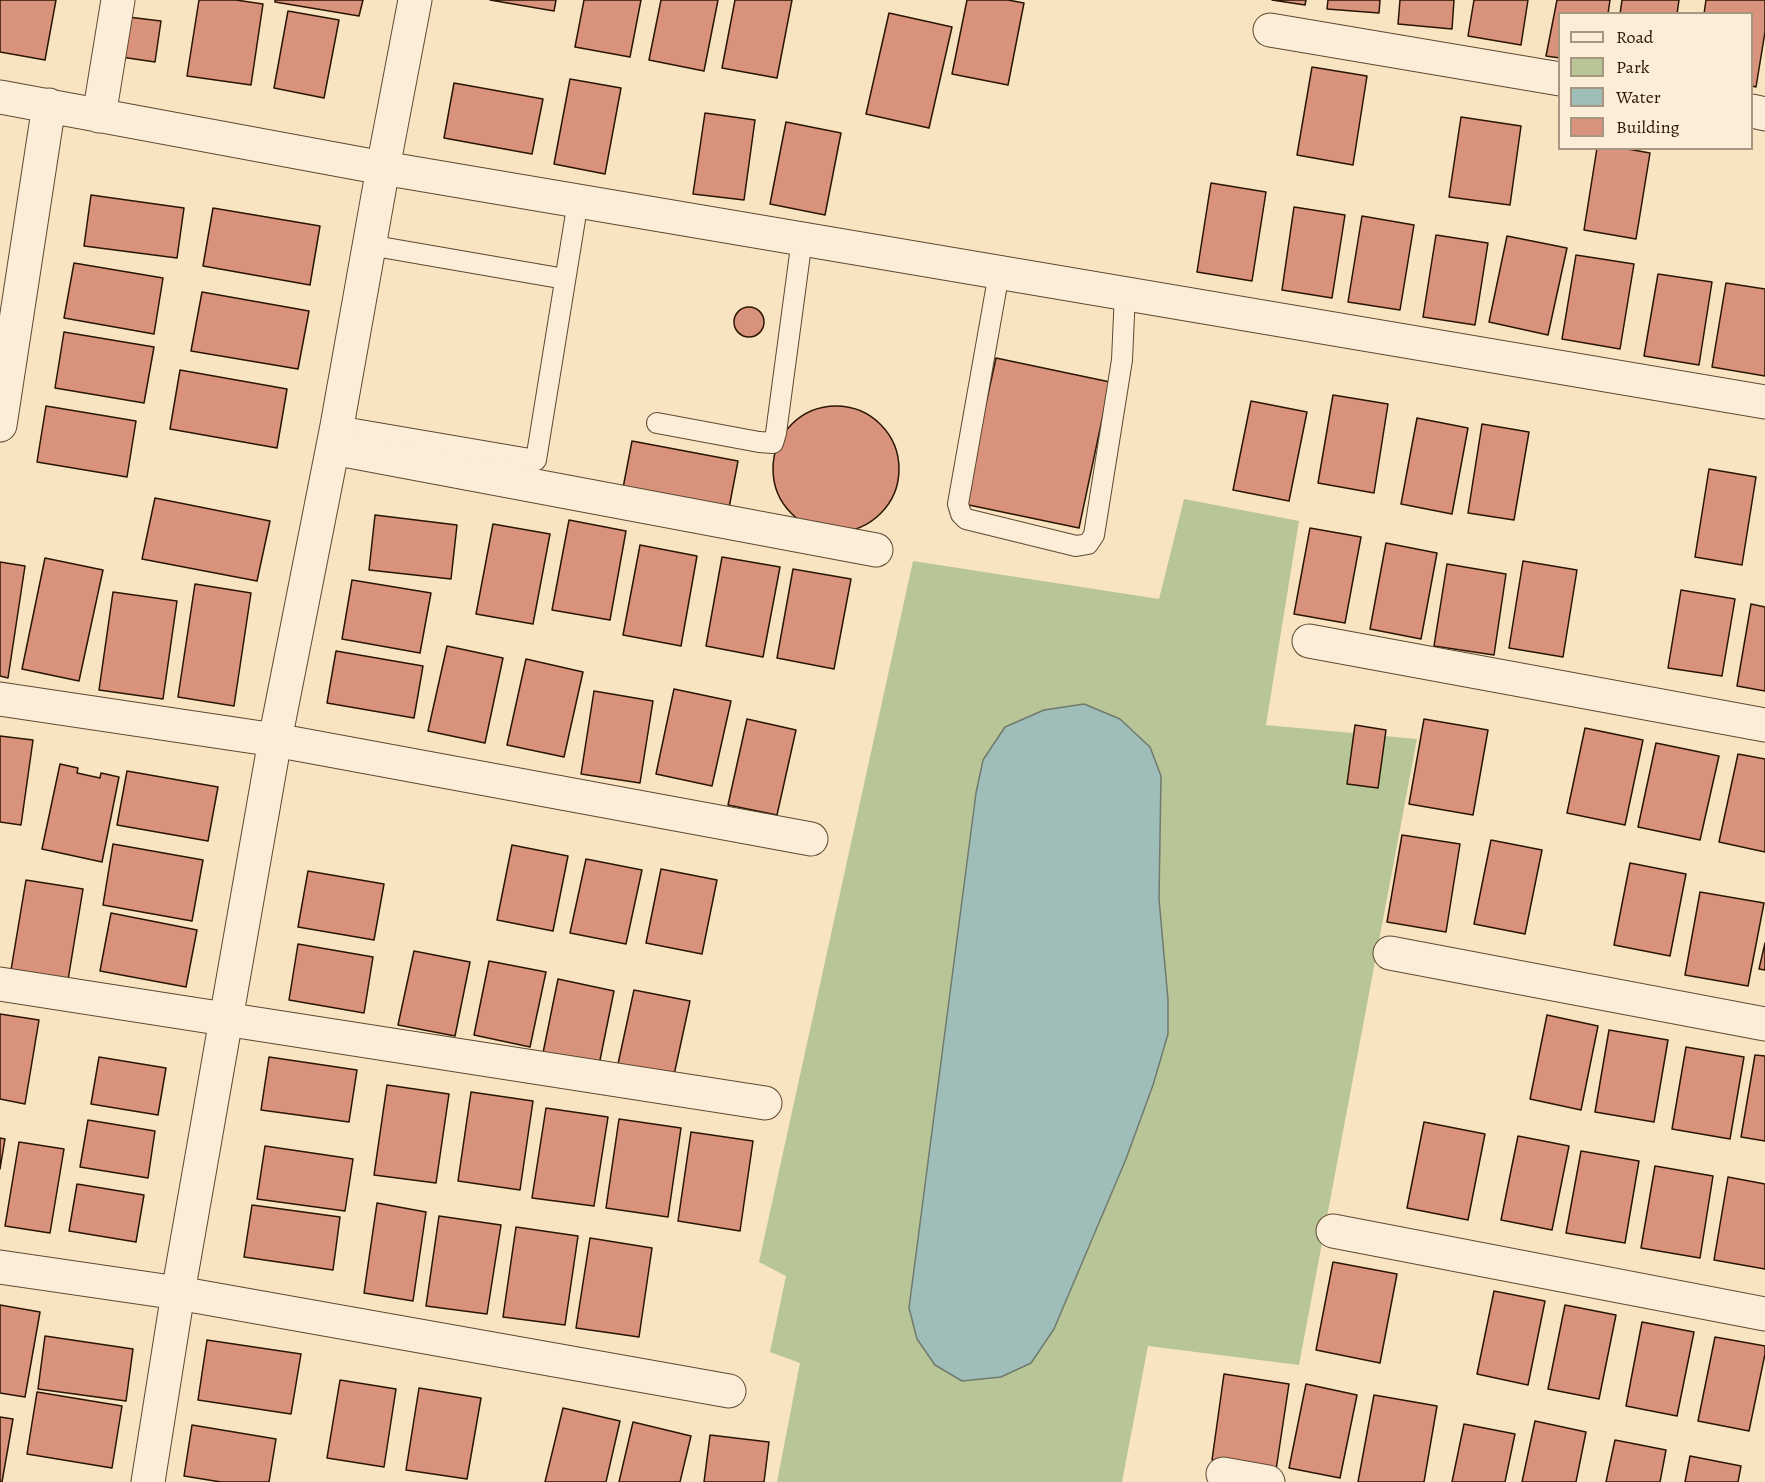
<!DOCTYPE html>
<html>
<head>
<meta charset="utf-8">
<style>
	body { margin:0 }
	#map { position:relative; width:1765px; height:1482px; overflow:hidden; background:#f9e4c2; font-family:Alegreya,serif }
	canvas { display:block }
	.legend { position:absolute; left:1558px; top:12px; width:195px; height:138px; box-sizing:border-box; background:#fbedd7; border:2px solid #a79781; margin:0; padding:8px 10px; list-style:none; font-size:18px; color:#2a1501 }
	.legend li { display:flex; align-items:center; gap:12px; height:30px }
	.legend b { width:30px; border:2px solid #a79781 }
</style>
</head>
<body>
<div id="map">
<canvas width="1765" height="1482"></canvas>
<ul class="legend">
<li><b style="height:8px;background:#fbedd7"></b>Road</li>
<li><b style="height:16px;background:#b8c597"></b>Park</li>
<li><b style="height:16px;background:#9fbeb9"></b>Water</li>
<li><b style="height:16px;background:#d9937c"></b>Building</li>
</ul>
</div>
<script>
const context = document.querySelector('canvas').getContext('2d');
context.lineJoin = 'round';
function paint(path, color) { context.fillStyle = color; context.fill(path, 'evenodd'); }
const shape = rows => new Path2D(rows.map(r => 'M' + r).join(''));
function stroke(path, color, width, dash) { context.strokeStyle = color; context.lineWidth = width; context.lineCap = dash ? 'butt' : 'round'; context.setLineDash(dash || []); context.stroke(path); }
paint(shape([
	[1184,499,1299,521,1266,725,1417,739,1299,1365,1148,1346,1122,1482,777,1482,800,1363,770,1352,786,1276,759,1262,913,561,1159,599]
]), '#b8c597');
const water = shape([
	[1084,704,1120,719,1150,747,1161,776,1159,899,1168,1000,1168,1034,1153,1085,1126,1159,1054,1329,1031,1363,1001,1377,962,1381,935,1365,917,1339,909,1308,976,793,983,760,1005,727,1044,710,1084,704]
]);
paint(water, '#9fbeb9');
stroke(water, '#707a6f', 1.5);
const building = shape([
	[0,0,56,0,45,60,0,52,0,0],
	[199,0,236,0,263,4,251,85,187,76,199,0],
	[275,0,363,0,359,16,275,2,275,0],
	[490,0,556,0,554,11,490,0],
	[584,0,641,0,630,57,575,47,584,0],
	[661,0,718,0,704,71,649,60,661,0],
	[735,0,792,0,777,78,722,68,735,0],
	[967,0,1008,0,1024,3,1008,85,952,74,967,0],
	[1272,0,1306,0,1305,5,1272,0],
	[1328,0,1380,0,1379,13,1327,9,1328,0],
	[1400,0,1454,0,1452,29,1398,24,1400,0],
	[1474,0,1528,0,1521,45,1468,36,1474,0],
	[1557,0,1610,0,1608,14,1560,14,1560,58,1546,56,1557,0],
	[1622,0,1679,0,1677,14,1620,14,1622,0],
	[1706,0,1765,0,1765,32,1756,87,1752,86,1752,14,1704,14,1706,0],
	[288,11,339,20,324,98,274,88,288,11],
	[889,13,952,27,929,128,866,114,889,13],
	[128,17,161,21,155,62,121,57,128,17],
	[1312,67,1367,76,1353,165,1297,155,1312,67],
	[570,79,621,88,605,174,554,164,570,79],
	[454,83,543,99,532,154,444,138,454,83],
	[705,113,755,120,744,200,693,194,705,113],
	[1461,117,1521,126,1510,205,1449,197,1461,117],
	[786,122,841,133,825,215,770,204,786,122],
	[1597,148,1622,148,1650,153,1636,239,1584,230,1597,148],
	[1211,183,1266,192,1252,281,1197,272,1211,183],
	[91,195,184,208,177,258,84,246,91,195],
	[1294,207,1345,215,1332,298,1282,290,1294,207],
	[213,208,320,226,310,285,203,266,213,208],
	[1362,216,1414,225,1400,310,1348,302,1362,216],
	[1436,235,1488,243,1475,325,1423,317,1436,235],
	[1507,236,1567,248,1548,335,1489,322,1507,236],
	[1576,255,1634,264,1620,349,1562,339,1576,255],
	[74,263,163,278,154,334,64,318,74,263],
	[1658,274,1712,282,1699,365,1644,356,1658,274],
	[1726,283,1765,289,1765,376,1712,367,1726,283],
	[202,292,309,311,298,369,191,351,202,292],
	'734 322a15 15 0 1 1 30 0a15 15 0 1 1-30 0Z',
	[64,332,154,347,144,403,55,388,64,332],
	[996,358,1110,382,1079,528,964,504,996,358],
	[180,370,287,389,277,448,170,429,180,370],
	[1333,395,1388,404,1374,493,1318,483,1333,395],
	[1251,401,1307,412,1289,501,1233,490,1251,401],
	[46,406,136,421,127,477,37,462,46,406],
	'773 469a63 63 0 1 1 126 0a63 63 0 1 1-126 0Z',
	[1417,418,1468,428,1452,514,1401,504,1417,418],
	[1482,424,1529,432,1514,520,1468,513,1482,424],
	[632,441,738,461,729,508,623,488,632,441],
	[1709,469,1756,477,1742,565,1695,557,1709,469],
	[155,498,270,521,257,581,142,559,155,498],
	[375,515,457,525,451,579,369,570,375,515],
	[569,520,626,531,610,620,552,610,569,520],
	[493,524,550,534,533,624,476,614,493,524],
	[1310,528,1361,537,1345,623,1294,614,1310,528],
	[1386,543,1437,553,1421,639,1370,629,1386,543],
	[640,545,697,556,681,646,623,635,640,545],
	[722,557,780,567,763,657,706,646,722,557],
	[45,558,103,570,79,681,22,669,45,558],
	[1523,561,1577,570,1563,657,1509,648,1523,561],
	[0,562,25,566,8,678,0,676,0,562],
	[1447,564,1506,574,1494,655,1434,646,1447,564],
	[793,569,851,579,834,669,777,658,793,569],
	[352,580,431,593,420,653,342,639,352,580],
	[195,584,251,593,234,706,178,697,195,584],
	[1681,590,1735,599,1722,676,1668,668,1681,590],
	[113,592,177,601,163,699,99,690,113,592],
	[1751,604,1765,607,1765,691,1737,686,1751,604],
	[447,646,503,658,485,743,428,731,447,646],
	[336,651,423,666,414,718,327,703,336,651],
	[526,659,583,672,564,757,507,745,526,659],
	[674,689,731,701,712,786,656,774,674,689],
	[594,691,653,701,640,783,581,774,594,691],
	[747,719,796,730,777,815,728,805,747,719],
	[1424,719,1488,730,1473,815,1409,804,1424,719],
	[1355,725,1386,730,1378,788,1347,784,1355,725],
	[1585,728,1643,740,1625,825,1567,813,1585,728],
	[0,736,33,740,21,825,0,822,0,736],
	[1656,743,1719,756,1700,840,1638,827,1656,743],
	[1738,754,1765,759,1765,852,1719,842,1738,754],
	[60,764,78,768,77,773,100,778,101,773,119,777,102,862,42,849,60,764],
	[127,771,218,787,208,841,117,825,127,771],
	[1402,835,1460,844,1446,932,1387,922,1402,835],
	[1491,840,1542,850,1525,934,1474,924,1491,840],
	[113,844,203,860,192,921,103,905,113,844],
	[512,845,568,856,553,931,497,920,512,845],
	[586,859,642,870,626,944,570,933,586,859],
	[1630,863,1686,874,1670,956,1614,945,1630,863],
	[661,869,717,880,702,954,646,943,661,869],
	[308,871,384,884,374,940,298,927,308,871],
	[26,880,83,889,68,980,11,970,26,880],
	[1700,892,1764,903,1748,986,1685,975,1700,892],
	[111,913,197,930,186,987,100,971,111,913],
	[1765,943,1765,970,1759,969,1765,943],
	[298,944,373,957,364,1013,289,1000,298,944],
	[414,951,470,962,455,1036,398,1025,414,951],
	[489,961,546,972,530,1047,474,1035,489,961],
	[558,979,614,991,599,1065,543,1053,558,979],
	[634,990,690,1001,674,1075,618,1064,634,990],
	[0,1014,39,1020,25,1104,0,1099,0,1014],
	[1547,1015,1598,1026,1581,1110,1530,1099,1547,1015],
	[1609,1030,1668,1040,1654,1122,1595,1112,1609,1030],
	[1686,1047,1744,1057,1730,1139,1672,1129,1686,1047],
	[1755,1055,1765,1056,1765,1141,1741,1137,1755,1055],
	[99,1057,166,1068,158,1115,91,1104,99,1057],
	[269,1057,357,1070,349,1122,261,1110,269,1057],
	[387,1085,449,1094,436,1183,374,1175,387,1085],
	[471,1092,533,1101,520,1190,458,1181,471,1092],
	[546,1108,608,1117,594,1206,532,1198,546,1108],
	[619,1119,681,1128,668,1217,606,1208,619,1119],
	[88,1120,155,1131,148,1178,80,1167,88,1120],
	[1424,1122,1485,1134,1468,1220,1407,1208,1424,1122],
	[691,1132,753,1141,740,1231,678,1221,691,1132],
	[1518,1136,1569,1146,1552,1230,1501,1220,1518,1136],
	[0,1138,5,1139,0,1169,0,1138],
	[19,1142,64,1149,50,1233,5,1226,19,1142],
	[265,1146,353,1159,345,1211,257,1199,265,1146],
	[1581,1151,1639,1161,1625,1243,1566,1233,1581,1151],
	[1655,1166,1713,1176,1700,1258,1641,1248,1655,1166],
	[1728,1177,1765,1184,1765,1269,1714,1260,1728,1177],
	[77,1184,144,1195,136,1242,69,1231,77,1184],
	[377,1203,426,1212,413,1301,364,1293,377,1203],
	[252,1205,340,1217,333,1270,244,1257,252,1205],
	[439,1216,501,1225,487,1314,426,1306,439,1216],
	[516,1227,578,1236,565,1325,503,1317,516,1227],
	[590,1238,652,1248,639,1337,576,1328,590,1238],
	[1333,1262,1397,1274,1380,1363,1316,1350,1333,1262],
	[1494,1291,1545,1301,1528,1385,1477,1374,1494,1291],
	[0,1305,40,1312,25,1397,0,1393,0,1305],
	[1565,1305,1616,1315,1599,1399,1548,1389,1565,1305],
	[1642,1322,1694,1332,1677,1416,1626,1406,1642,1322],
	[45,1336,133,1349,126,1401,38,1389,45,1336],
	[1715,1337,1765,1346,1765,1354,1749,1431,1698,1421,1715,1337],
	[207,1340,301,1354,291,1414,198,1400,207,1340],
	[1224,1374,1289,1384,1276,1470,1212,1460,1224,1374],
	[340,1380,396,1389,384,1467,327,1458,340,1380],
	[1306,1384,1357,1395,1340,1478,1289,1468,1306,1384],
	[419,1388,481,1398,467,1479,406,1470,419,1388],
	[37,1392,122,1406,112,1468,27,1454,37,1392],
	[1374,1395,1437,1406,1424,1482,1358,1482,1374,1395],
	[563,1408,620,1421,606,1482,545,1482,563,1408],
	[0,1417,13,1419,2,1482,0,1482,0,1417],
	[1535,1421,1586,1432,1576,1482,1522,1482,1535,1421],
	[633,1422,691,1436,680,1482,619,1482,633,1422],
	[1464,1424,1515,1434,1505,1482,1452,1482,1464,1424],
	[192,1425,276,1439,269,1482,221,1482,184,1476,192,1425],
	[710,1435,769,1442,764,1482,704,1482,710,1435],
	[1615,1440,1666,1450,1660,1482,1606,1482,1615,1440],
	[1690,1456,1741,1466,1738,1482,1685,1482,1690,1456]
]);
paint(building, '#d9937c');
stroke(building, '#2a1501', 1.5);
const service = shape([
	[369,245,565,279],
	[999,273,958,504,961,514,966,519,1076,546,1088,544,1094,535,1122,360,1125,293],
	[657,423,759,442,773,443,776,433,802,239],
	[337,426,536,460,578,201]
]);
const minor = shape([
	[1270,30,1560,79],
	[0,97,383,168,1765,402],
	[1752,111,1765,114],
	[99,116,118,0],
	[0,425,49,105],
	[333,448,876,550],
	[1309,641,1765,725],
	[0,699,275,740,811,839],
	[1390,953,1765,1024],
	[0,984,765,1103],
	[1333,1231,1765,1314],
	[0,1267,178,1293,729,1391],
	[1223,1474,1268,1482],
	[148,1482,178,1293,275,740,337,426,383,168,415,0]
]);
stroke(service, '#5e4931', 22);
stroke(minor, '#5e4931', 35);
stroke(service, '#fbedd7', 20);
stroke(minor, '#fbedd7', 33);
</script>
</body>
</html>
